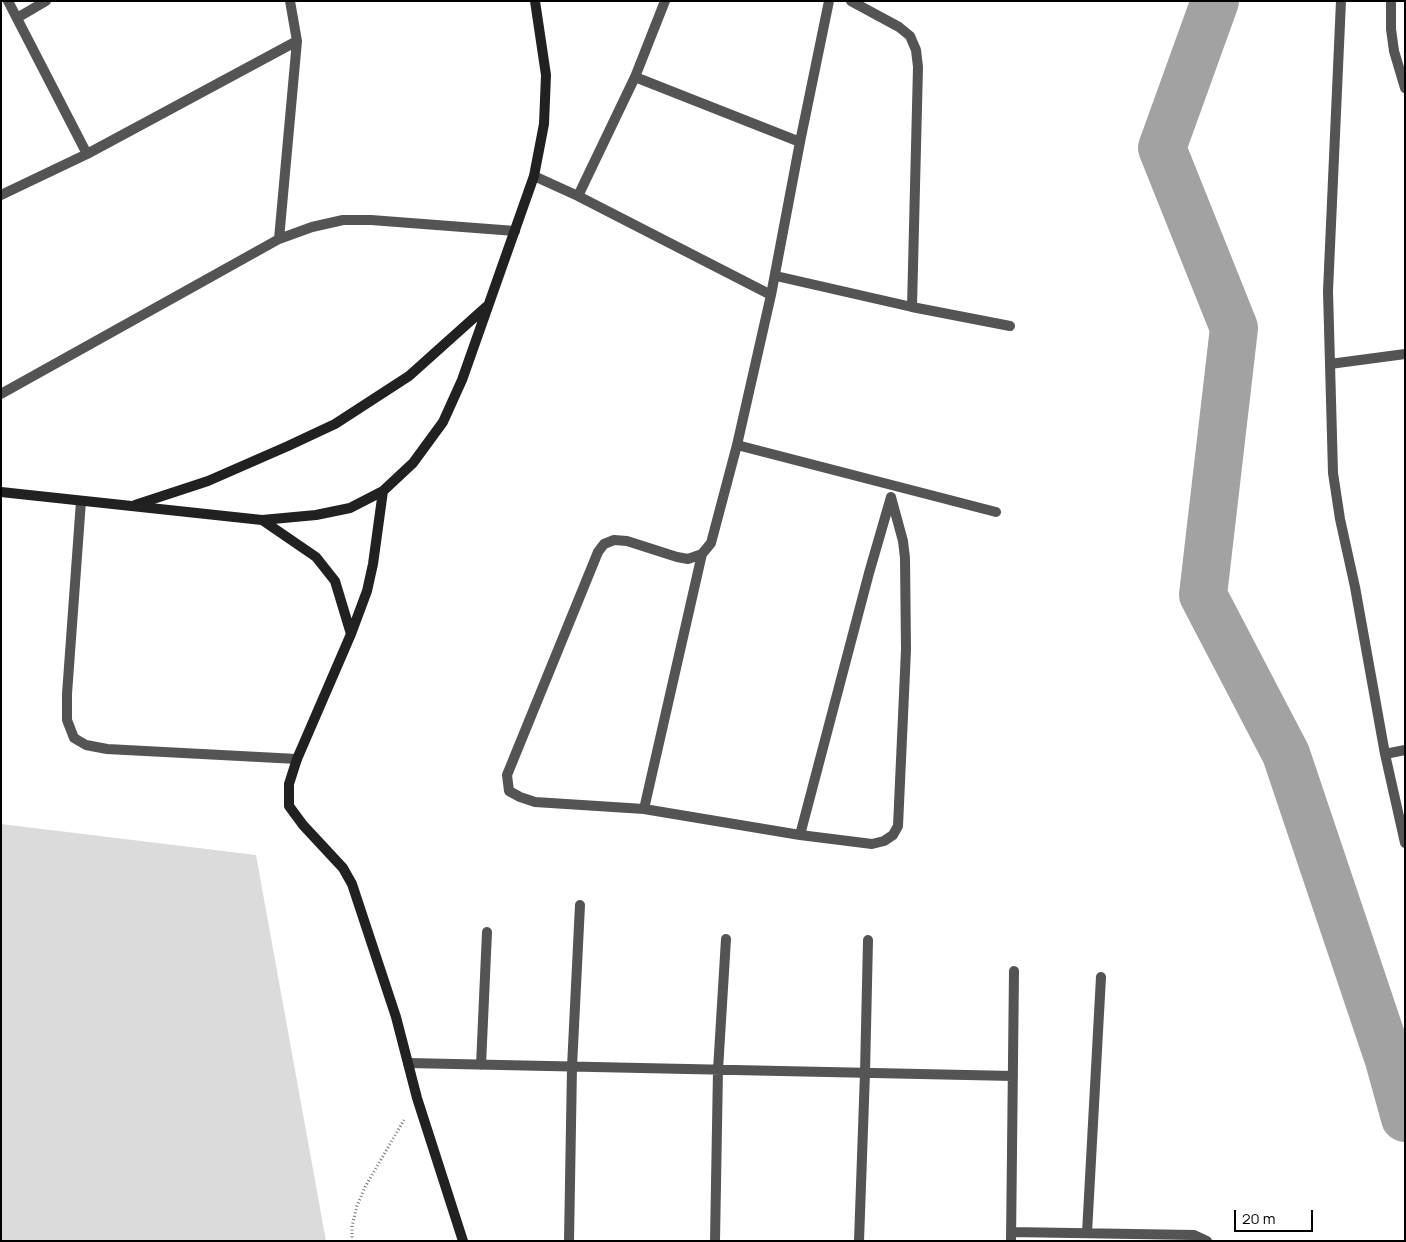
<!DOCTYPE html>
<html>
<head>
<meta charset="utf-8">
<style>
	body { margin:0 }
	#map { position:relative; width:1406px; height:1242px; overflow:hidden; background:#fff; font-family:Manrope,sans-serif }
	canvas { display:block }
	.frame { position:absolute; inset:0; border:2px solid #000; pointer-events:none }
	.scale { position:absolute; left:1234px; top:1210px; width:79px; height:22px; box-sizing:border-box; border:2px solid #000; border-top:0; padding-left:6px; font-size:15px; line-height:18px; white-space:nowrap; color:#000; -webkit-text-stroke:4px #fff; paint-order:stroke }
</style>
</head>
<body>
<div id="map">
<canvas width="1406" height="1242"></canvas>
<div class="frame"></div>
<div class="scale">20 m</div>
</div>
<script>
const context = document.querySelector('canvas').getContext('2d');
context.lineJoin = 'round';
function paint(path, color) { context.fillStyle = color; context.fill(path, 'evenodd'); }
const shape = rows => new Path2D(rows.map(r => 'M' + r).join(''));
function stroke(path, color, width, dash) { context.strokeStyle = color; context.lineWidth = width; context.lineCap = dash ? 'butt' : 'round'; context.setLineDash(dash || []); context.stroke(path); }
paint(shape([
	[1,824,256,855,326,1241,1,1241]
]), '#dbdbdb');
stroke(shape([
	[1215,1,1162,148,1234,328,1203,595,1286,754,1389,1060,1405,1118]
]), '#a2a2a2', 48);
stroke(shape([
	[352,1241,352,1226,357,1206,365,1187,404,1120]
]), '#767676', 3, [1, 2.5]);
stroke(shape([
	[8,1,87,154],
	[851,1,899,27,910,36,916,50,918,67,912,307],
	[1341,1,1328,291,1333,473,1340,519,1355,587,1385,754,1405,843],
	[1391,1,1391,29,1394,51,1405,88],
	[17,18,46,1],
	[635,77,800,142,829,1],
	[534,176,578,196,635,77,665,1],
	[1,195,87,154,297,41],
	[578,196,771,295,800,142],
	[279,239,297,41,290,1],
	[776,276,912,307,1010,326],
	[771,295,737,445,996,512],
	[1330,364,1405,354],
	[1,394,279,239,312,227,343,220,371,220,515,231],
	[737,445,711,543,702,554,688,559,677,557,627,541,614,540,604,544,598,552,507,775,509,791,520,797,535,802,644,809,800,835,872,844,884,841,893,835,898,826,906,650,905,558,903,541,891,497],
	[81,501,67,694,67,720,74,738,86,745,107,749,297,759],
	[1385,754,1405,750],
	[644,809,702,554],
	[800,835,869,573,891,497],
	[408,1063,1013,1076],
	[481,1065,487,932],
	[1011,1232,1194,1235,1207,1241],
	[1087,1233,1101,977],
	[569,1241,572,1067,580,905],
	[715,1241,718,1070,726,939],
	[859,1241,865,1073,868,940],
	[1011,1241,1014,971]
]), '#545454', 10);
stroke(shape([
	[383,491,373,564,367,591,351,634,297,759,289,784,289,806,303,825,343,868,352,884,396,1017,417,1098,463,1241],
	[1,492,262,520,316,515,350,508,383,491,413,463,443,422,462,380,534,176,544,124,546,75,535,1],
	[135,505,208,481,288,446,335,424,409,376,486,307],
	[262,520,316,557,335,581,351,634]
]), '#212121', 10);
</script>
</body>
</html>
